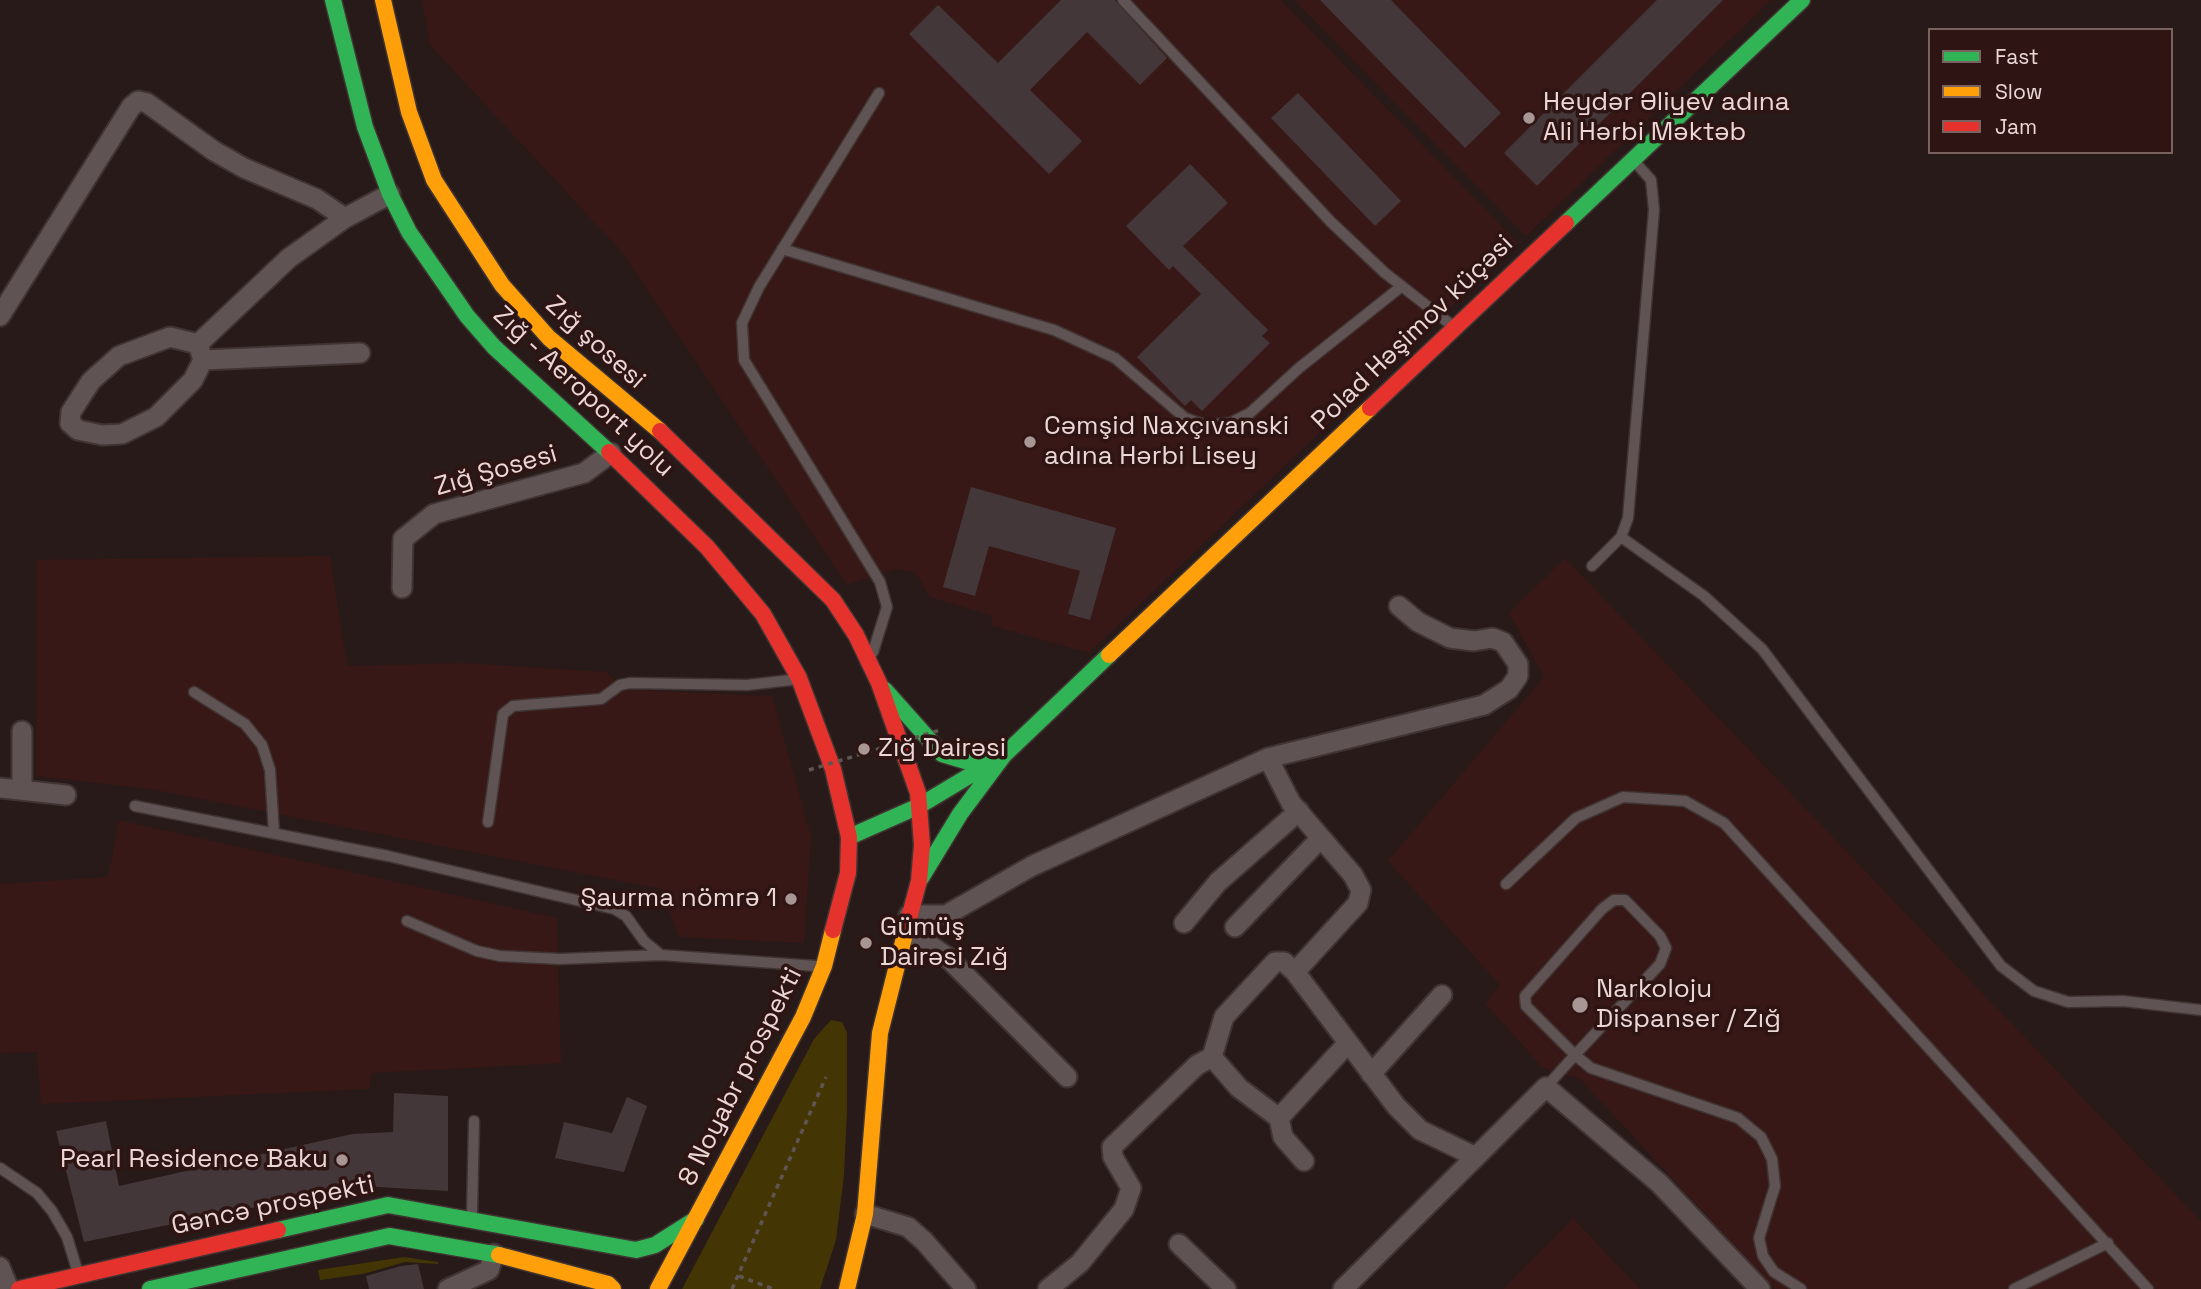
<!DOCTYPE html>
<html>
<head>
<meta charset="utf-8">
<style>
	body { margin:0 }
	#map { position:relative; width:2201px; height:1289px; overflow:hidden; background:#281a18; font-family:"Space Grotesk",sans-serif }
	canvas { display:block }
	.legend { position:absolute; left:1928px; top:28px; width:245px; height:126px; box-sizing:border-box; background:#2e1412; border:2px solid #7a6260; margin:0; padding:9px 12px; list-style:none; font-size:21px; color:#ebd8d6 }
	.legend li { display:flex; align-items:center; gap:14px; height:35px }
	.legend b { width:35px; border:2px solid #7a6260 }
</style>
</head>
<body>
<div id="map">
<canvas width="2201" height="1289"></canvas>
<ul class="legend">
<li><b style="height:9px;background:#30b455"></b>Fast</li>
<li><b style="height:9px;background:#ff9f0a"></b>Slow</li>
<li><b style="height:9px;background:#e5322d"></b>Jam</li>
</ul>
</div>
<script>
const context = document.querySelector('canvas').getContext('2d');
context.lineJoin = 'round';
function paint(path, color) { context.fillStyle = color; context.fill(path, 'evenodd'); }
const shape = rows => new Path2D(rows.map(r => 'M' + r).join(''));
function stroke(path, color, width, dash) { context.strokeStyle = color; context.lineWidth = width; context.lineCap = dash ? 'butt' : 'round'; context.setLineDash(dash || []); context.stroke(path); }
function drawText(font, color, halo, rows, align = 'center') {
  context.font = font + ' "Space Grotesk",sans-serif'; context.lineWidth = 7; context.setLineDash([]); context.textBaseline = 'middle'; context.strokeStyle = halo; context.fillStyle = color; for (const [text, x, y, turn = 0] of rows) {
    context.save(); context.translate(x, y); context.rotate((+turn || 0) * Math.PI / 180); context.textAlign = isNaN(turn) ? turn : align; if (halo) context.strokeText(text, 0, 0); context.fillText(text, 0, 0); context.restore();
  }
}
paint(shape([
	[422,0,1281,0,1518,243,1089,653,990,625,993,616,930,597,916,573,896,569,847,585,621,251,430,45],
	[1294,0,1771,0,1526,236],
	[330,556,347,666,464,663,606,672,627,690,772,696,811,836,804,943,679,937,661,889,150,789,36,776,37,560],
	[1565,558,2201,1221,2201,1289,1775,1289,1580,1079,1543,1068,1485,1003,1500,985,1388,861,1544,677,1509,613],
	[119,820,557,918,561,1063,372,1073,369,1089,41,1104,37,1052,0,1053,0,884,108,877],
	[1573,1218,1640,1289,1503,1289]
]), '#371816');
paint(shape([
	[831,1020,842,1022,847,1032,847,1109,844,1175,836,1240,820,1289,682,1289,814,1039],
	[404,1257,438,1262,438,1264,405,1262,363,1274,320,1280,318,1270]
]), '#433604');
paint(shape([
	[1061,0,1115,0,1167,58,1140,85,1087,32,1030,90,1082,141,1049,174,909,34,938,5,998,63],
	[1320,0,1391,0,1501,113,1465,148],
	[1657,0,1723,0,1537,186,1504,153],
	[1298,93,1401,201,1375,226,1271,118],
	[1190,164,1228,203,1183,246,1268,330,1262,336,1270,343,1202,411,1191,400,1185,406,1137,357,1201,294,1173,266,1169,270,1126,226],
	[971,487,1116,528,1090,620,1068,614,1080,571,989,546,975,596,943,587],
	[394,1093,448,1096,448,1191,360,1186,84,1242,56,1131,106,1121,119,1186,352,1134,393,1132],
	[627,1097,647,1106,624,1172,555,1158,564,1122,612,1133],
	[418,1264,424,1289,369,1289,366,1276,401,1266]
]), '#443739');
const lane = shape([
	[1123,0,1331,222,1385,273,1454,327],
	[1635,162,1651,180,1654,210,1628,518,1621,537,1704,596,1762,649,2001,966,2034,991,2068,1002,2123,1001,2201,1010],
	[782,249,1054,330,1115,358,1185,418,1205,425,1230,423,1250,413,1299,368,1402,286],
	[1592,566,1621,537],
	[873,652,887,607,880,582,744,360,742,323,759,287,879,93],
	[194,692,245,724,262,745,270,770,274,833],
	[135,806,388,856,614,909,626,916,644,941,661,955,817,966],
	[488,822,503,714,513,706,601,699,620,685,630,683,747,685,791,680],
	[1506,884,1576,818,1623,797,1685,801,1724,823,2148,1289],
	[407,921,477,951,500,956,560,959,661,955],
	[1546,1087,1575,1055,1660,964,1666,948,1660,936,1625,900,1614,900,1602,909,1525,996,1526,1006,1575,1055,1591,1068,1738,1118,1761,1137,1772,1159,1775,1186,1759,1238,1763,1256,1774,1272,1801,1289],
	[0,1168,37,1193,52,1211,67,1237,78,1273],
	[472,1214,474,1121],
	[2014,1289,2108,1243]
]);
const street = shape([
	[0,316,131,107,138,101,147,103,214,151,244,168,317,199,345,218,390,194],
	[198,344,203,360,193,380,156,417,122,434,102,435,78,430,70,423,71,412,91,381,119,356,170,337,198,344,289,258,345,218],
	[203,360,360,353],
	[402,588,403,539,434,514,584,473,611,453],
	[1268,758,1291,803,1353,875,1361,890,1358,903,1295,972],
	[0,788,66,795],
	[22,790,22,731],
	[909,915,946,915,1032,866,1268,758,1484,705,1509,689,1518,676,1518,664,1503,642,1492,638,1474,641,1450,638,1418,622,1399,606],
	[1184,923,1218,882,1299,811],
	[1235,927,1320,839],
	[905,929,946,956,1067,1077],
	[1212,1057,1239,1088,1279,1118,1283,1137,1304,1161],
	[1371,1074,1442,995],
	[1279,1118,1348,1043],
	[865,1214,908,1227,924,1241,966,1289],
	[1179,1244,1226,1289],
	[0,1267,9,1289],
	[448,1289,489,1270,494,1254],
	[1048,1289,1080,1263,1124,1209,1131,1188,1113,1157,1112,1147,1197,1065,1212,1057,1224,1017,1275,962,1284,962,1295,972,1396,1106,1420,1130,1476,1157],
	[1343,1289,1546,1087,1659,1183,1760,1289]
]);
const fast = shape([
	[333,0,365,127,390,194,409,232,467,316,494,347,609,452],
	[1566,223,1802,0],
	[885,690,942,754,972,763,995,758],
	[849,837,919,806,1004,755,1109,655],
	[921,878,960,814,1004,755],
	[278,1230,388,1205,636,1250,655,1245,696,1219],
	[150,1289,389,1236,499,1255]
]);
const slow = shape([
	[383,0,409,112,434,180,502,285,549,338,660,431],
	[1109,655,1370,408],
	[499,1255,608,1284,613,1289],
	[658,1289,803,1017,824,966,833,930],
	[847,1289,865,1214,880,1033,908,922]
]);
const jam = shape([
	[1370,408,1566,223],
	[660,431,833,600,856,635,879,683,918,793,922,845,919,881,908,922],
	[609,452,707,547,763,614,799,678,833,769,849,837,848,873,833,930],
	[19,1289,278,1230]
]);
stroke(lane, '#403433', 13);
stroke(street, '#403433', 23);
stroke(fast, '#403433', 19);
stroke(slow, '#403433', 19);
stroke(jam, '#403433', 19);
stroke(shape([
	[739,1276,773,1289],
	[732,1289,826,1077]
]), '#5f5553', 3.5, [5, 5]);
stroke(lane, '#5f5453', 10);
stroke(street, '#5f5453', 19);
stroke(fast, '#30b455', 16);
stroke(slow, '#ff9f0a', 16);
stroke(jam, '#e5322d', 16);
stroke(shape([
	[809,770,940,730]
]), '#5f5553', 3.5, [5, 5]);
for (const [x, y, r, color] of [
	[1529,118,7,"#a79694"],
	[1030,442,7,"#a79694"],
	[864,749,7,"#a79694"],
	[791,899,7,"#a79694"],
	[866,943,7,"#a79694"],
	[1580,1005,9,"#a79694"],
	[342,1160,7,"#a79694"]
]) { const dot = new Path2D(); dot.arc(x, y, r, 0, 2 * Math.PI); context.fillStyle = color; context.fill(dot); stroke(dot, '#2e1412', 2.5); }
drawText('26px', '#ebd8d6', '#2e1412', [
	["Heydər Əliyev adına",1543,103],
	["Ali Hərbi Məktəb",1543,133],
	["Cəmşid Naxçıvanski",1044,427],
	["adına Hərbi Lisey",1044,457],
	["Zığ Dairəsi",878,749],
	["Şaurma nömrә 1",777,899,"right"],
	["Gümüş",880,928],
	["Dairəsi Zığ",880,958],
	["Narkoloju",1596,990],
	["Dispanser / Zığ",1596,1020],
	["Pearl Residence Baku",328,1160,"right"]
], 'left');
drawText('26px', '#ebd8d6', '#2e1412', [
	["Polad Həşimov küçəsi",1413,333,-44],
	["Zığ şosesi",595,343,42],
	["Zığ - Aeroport yolu",583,392,43],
	["Zığ Şosesi",496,471,-16],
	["8 Noyabr prospekti",741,1077,-63],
	["Gəncə prospekti",273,1206,-12]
]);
</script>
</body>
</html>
